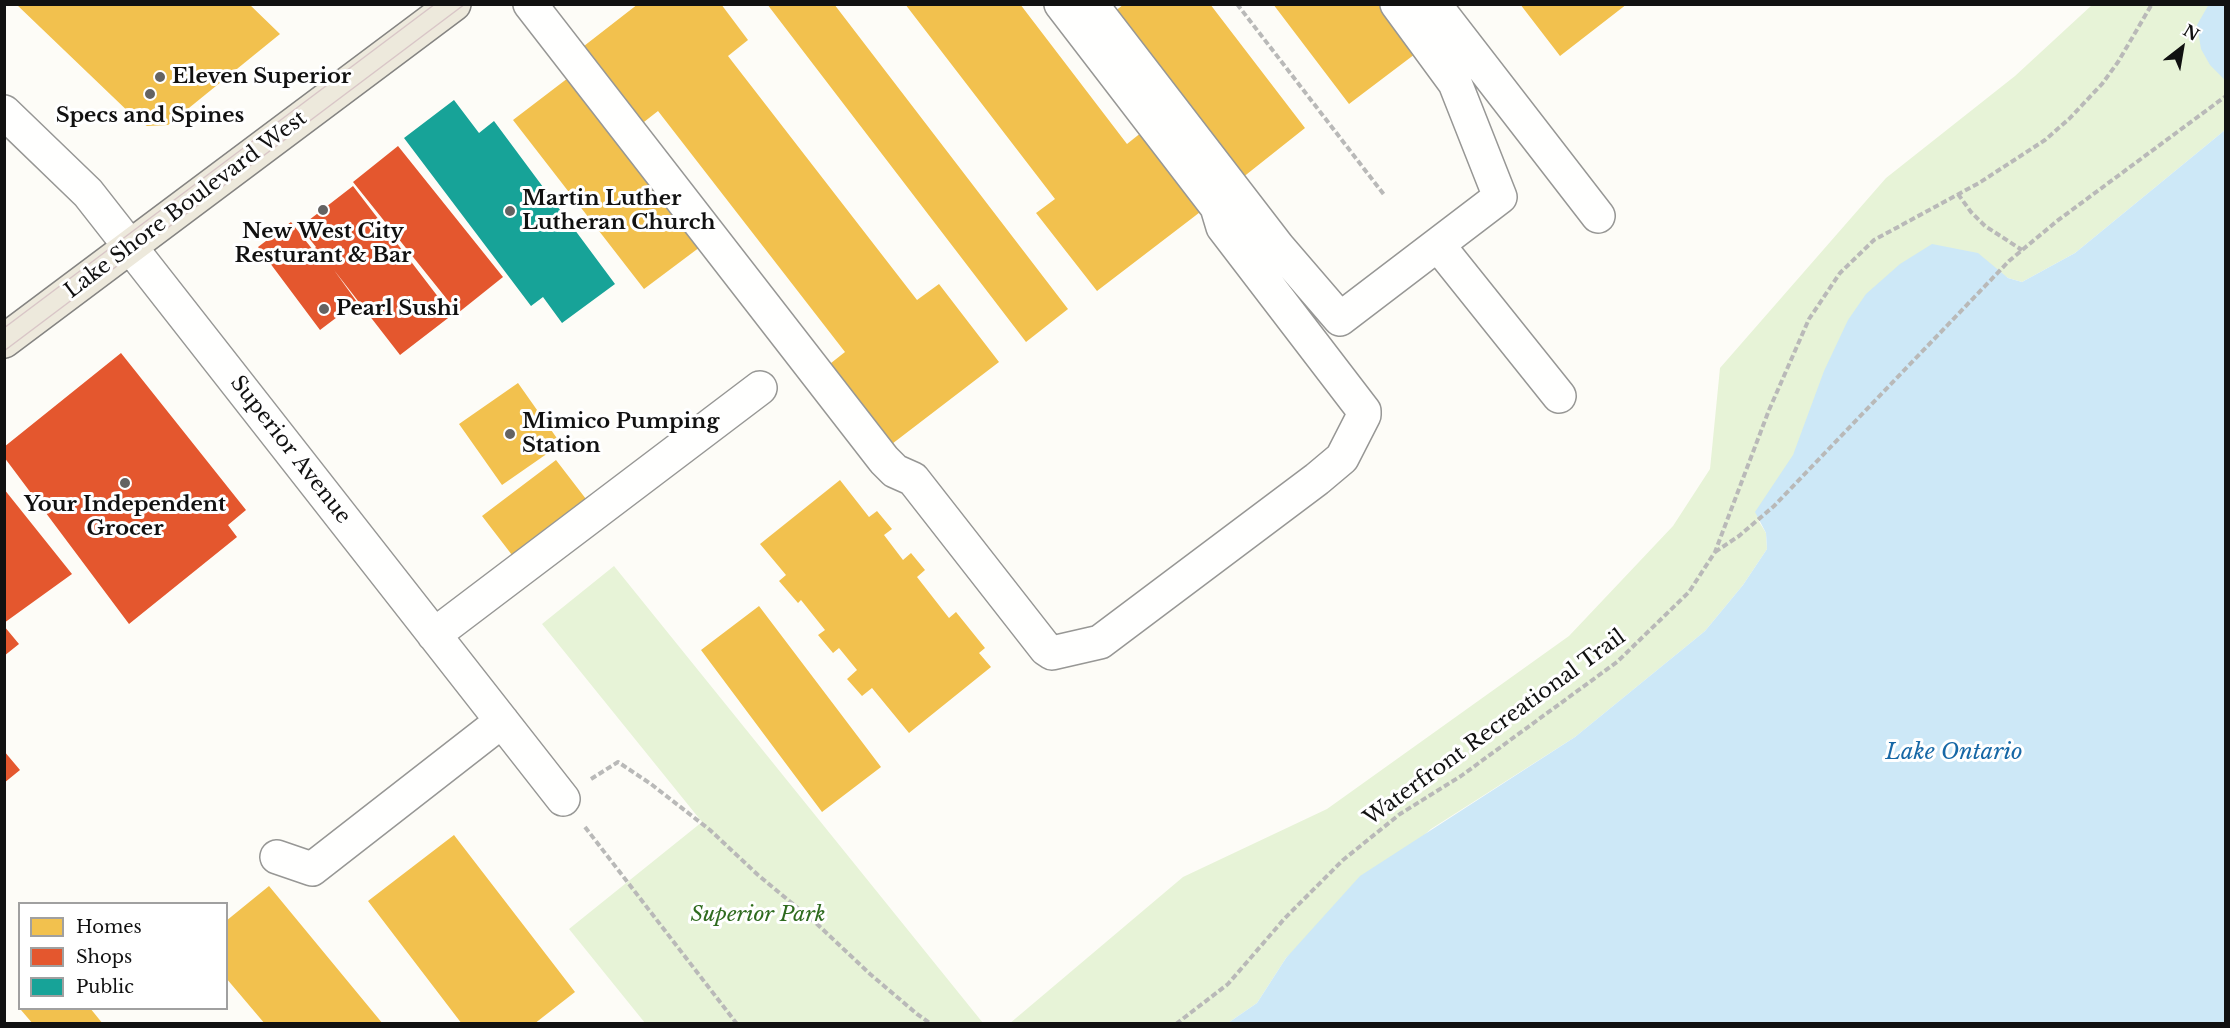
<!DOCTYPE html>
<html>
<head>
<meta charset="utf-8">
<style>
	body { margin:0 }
	#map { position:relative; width:2230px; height:1028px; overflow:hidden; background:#fdfcf7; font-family:"Libre Baskerville",serif }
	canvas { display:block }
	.frame { position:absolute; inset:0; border:6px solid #111; pointer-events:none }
	.legend { position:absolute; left:18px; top:902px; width:210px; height:108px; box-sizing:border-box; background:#fff; border:2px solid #a0a0a0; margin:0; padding:8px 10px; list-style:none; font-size:18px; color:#111 }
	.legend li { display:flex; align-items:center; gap:12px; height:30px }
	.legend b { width:30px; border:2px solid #a0a0a0 }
	.north { position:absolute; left:2152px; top:18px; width:60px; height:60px; -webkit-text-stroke:4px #fff; paint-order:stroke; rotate:31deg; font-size:16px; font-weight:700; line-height:24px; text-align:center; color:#111 }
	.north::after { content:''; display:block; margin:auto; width:21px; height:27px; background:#111; clip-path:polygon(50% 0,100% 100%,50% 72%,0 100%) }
</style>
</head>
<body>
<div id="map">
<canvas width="2230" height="1028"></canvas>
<div class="frame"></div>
<ul class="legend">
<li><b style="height:16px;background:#f2c14e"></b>Homes</li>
<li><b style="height:16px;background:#e4572e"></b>Shops</li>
<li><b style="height:16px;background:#17a398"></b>Public</li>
</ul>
<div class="north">N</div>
</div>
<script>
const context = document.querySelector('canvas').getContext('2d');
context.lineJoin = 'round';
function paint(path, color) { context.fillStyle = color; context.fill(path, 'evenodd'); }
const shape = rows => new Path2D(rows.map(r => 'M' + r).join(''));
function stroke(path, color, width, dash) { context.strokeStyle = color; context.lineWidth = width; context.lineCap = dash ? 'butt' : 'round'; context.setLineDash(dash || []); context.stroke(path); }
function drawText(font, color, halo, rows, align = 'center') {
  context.font = font + ' "Libre Baskerville",serif'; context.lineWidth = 6; context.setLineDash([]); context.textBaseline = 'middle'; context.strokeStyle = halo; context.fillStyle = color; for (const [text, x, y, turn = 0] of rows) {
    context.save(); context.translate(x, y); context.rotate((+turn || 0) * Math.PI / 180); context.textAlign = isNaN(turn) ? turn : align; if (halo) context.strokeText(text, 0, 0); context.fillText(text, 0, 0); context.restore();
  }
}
paint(shape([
	[2092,5,2225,5,2225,130,2075,253,2022,282,2008,278,1999,272,1774,506,1758,520,1766,533,1767,549,1743,585,1705,631,1575,737,1431,829,1286,958,1257,1003,1228,1023,1009,1024,1183,877,1327,809,1569,636,1673,526,1710,469,1720,368,1886,178,2015,76],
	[614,566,983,1023,645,1023,569,929,702,822,542,624]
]), '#e7f3d7');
paint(shape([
	[2209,4,2225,5,2225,80,2210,65,2201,49,2197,25],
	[2225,130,2225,1023,1228,1023,1257,1003,1286,958,1360,876,1575,737,1705,631,1743,585,1767,549,1766,533,1755,512,1793,455,1824,371,1848,320,1866,294,1900,264,1932,244,1978,253,2008,278,2022,282,2075,253]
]), '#cde8f7');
paint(shape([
	[16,4,249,4,280,34,168,125,147,126,136,119],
	[638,4,721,4,748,40,728,56,917,300,939,284,999,362,888,447,826,367,845,352,658,111,635,129,575,53],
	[767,4,834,4,1068,309,1026,342],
	[905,4,1020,4,1127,144,1147,128,1208,206,1097,291,1036,213,1055,199],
	[1124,4,1210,4,1305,128,1237,182,1109,16],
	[1273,4,1384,4,1419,51,1349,104],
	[1520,4,1627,4,1560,56],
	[568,78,700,247,644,289,513,120],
	[518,383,561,444,502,485,459,424],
	[556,460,586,499,512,555,482,516],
	[840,480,869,517,877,511,892,529,884,535,903,560,911,553,925,570,917,577,949,618,956,612,985,648,979,653,991,667,909,733,872,688,862,696,847,679,857,670,839,648,833,653,818,635,825,630,801,600,798,603,779,581,786,575,760,544],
	[759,606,881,767,822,812,701,650],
	[454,835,575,992,534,1024,462,1024,368,901],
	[269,886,383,1024,265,1024,226,978,226,921],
	[22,1008,90,1008,103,1024,33,1024,21,1010]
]), '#f2c14e');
paint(shape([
	[398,146,503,277,458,313,353,182],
	[353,186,452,315,400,355,334,270,357,302,320,330,258,247,291,222,313,250,316,247,300,227],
	[121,353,246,510,228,525,237,537,129,624,4,457,4,447],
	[4,489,72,574,4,623],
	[4,626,19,644,4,656],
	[4,751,20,770,4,783]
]), '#e4572e');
paint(shape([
	[454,100,479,133,494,121,615,284,562,323,543,297,531,306,404,138]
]), '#17a398');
const minor = shape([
	[530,4,884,460,895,471,913,479,1046,649,1052,653,1100,642,1317,479,1342,458,1364,415,1364,411,1223,227,1217,207,1061,4],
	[1091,4,1278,247,1340,319,1500,197,1455,83,1397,4],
	[1434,4,1598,216],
	[4,112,88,193,563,799],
	[1438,245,1559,396],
	[434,635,760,388],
	[277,857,312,869,502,721]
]);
const major = shape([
	[4,341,454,4]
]);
stroke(minor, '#979795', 36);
stroke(major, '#858482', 36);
stroke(shape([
	[1237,4,1385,196],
	[1958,194,1971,212,1985,226,2022,250],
	[1715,552,1739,536,1774,506,2009,261,2057,221,2226,96],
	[591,779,618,762,651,784,710,830,758,875,817,924,870,974,917,1014,931,1024],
	[585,827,737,1024],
	[1176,1024,1228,984,1285,918,1343,860,1400,814,1461,776,1617,662,1689,592,1715,552,1769,410,1809,319,1840,273,1874,240,1979,183,2045,140,2069,119,2102,84,2118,62,2152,4]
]), '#b9b9b8', 4, [6, 3]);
stroke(minor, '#fffffe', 33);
stroke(major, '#ede9dc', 33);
stroke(shape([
	[4,328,435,4],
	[4,351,465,4]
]), '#d9c6c7', 1.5);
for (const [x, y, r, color] of [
	[160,77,6,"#646362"],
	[150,94,6,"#646362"],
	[323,210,6,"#646362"],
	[510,211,6,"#646362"],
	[324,309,6,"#646362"],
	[510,434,6,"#646362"],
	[125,483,6,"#646362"]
]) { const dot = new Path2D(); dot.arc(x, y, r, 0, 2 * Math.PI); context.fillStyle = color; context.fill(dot); stroke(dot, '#fff', 2); }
drawText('bold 21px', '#111', '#fff', [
	["Eleven Superior",172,77],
	["Specs and Spines",150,116,"center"],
	["Martin Luther",522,199],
	["Lutheran Church",522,223],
	["New West City",323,232,"center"],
	["Resturant & Bar",323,256,"center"],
	["Pearl Sushi",336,309],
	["Mimico Pumping",522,422],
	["Station",522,446],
	["Your Independent",125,505,"center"],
	["Grocer",125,529,"center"]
], 'left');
drawText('21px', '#111', '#fff', [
	["Lake Shore Boulevard West",186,205,-37],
	["Superior Avenue",290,450,52],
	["Waterfront Recreational Trail",1495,728,-36]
]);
drawText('italic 21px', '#2f6b1f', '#fff', [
	["Superior Park",758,915]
]);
drawText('italic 22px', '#1768a6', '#fff', [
	["Lake Ontario",1954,753]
]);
</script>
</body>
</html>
